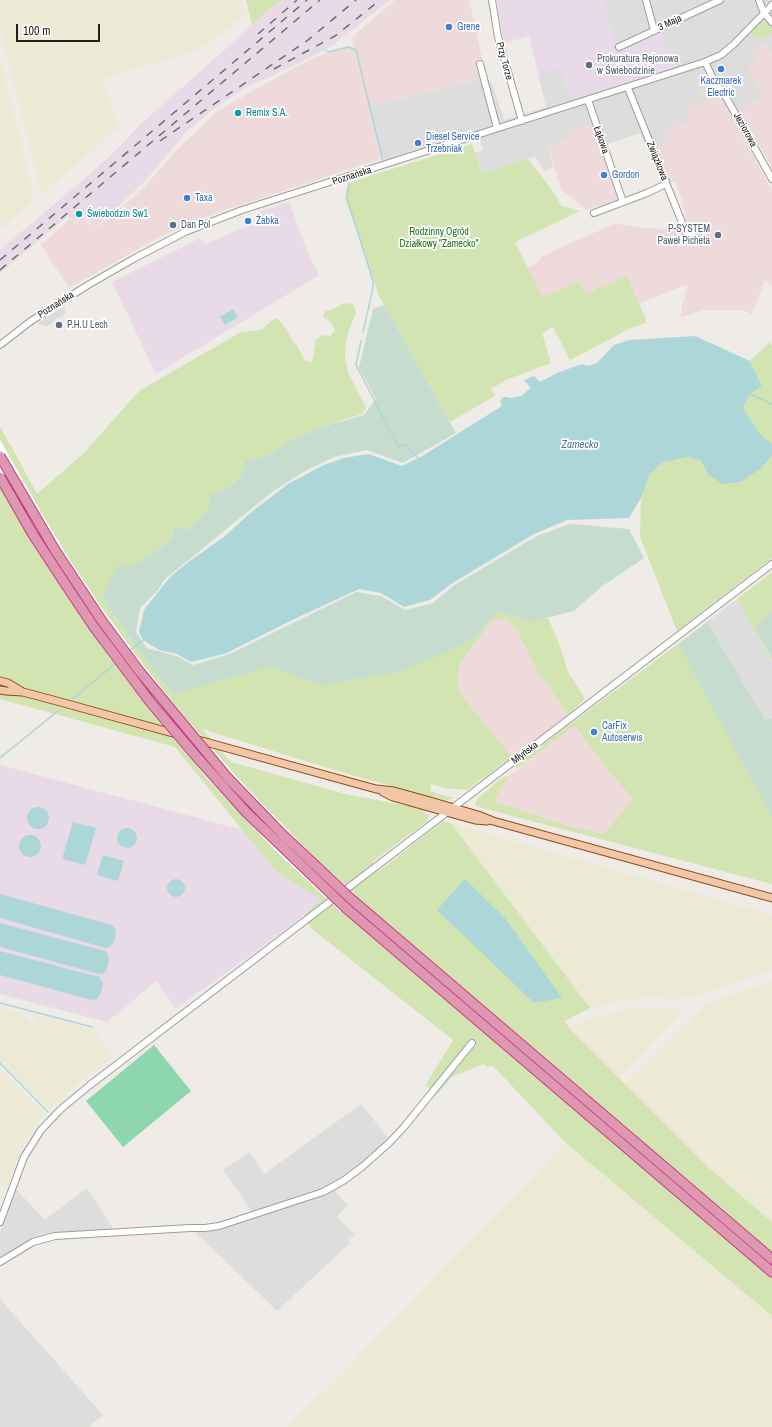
<!DOCTYPE html>
<html>
<head>
<meta charset="utf-8">
<style>
	body { margin:0 }
	#map { position:relative; width:772px; height:1427px; overflow:hidden; background:#efebe7; font-family:"Archivo Narrow",sans-serif }
	canvas { display:block }
	.scale { position:absolute; left:16px; top:24px; width:84px; height:18px; box-sizing:border-box; border:2px solid #202020; border-top:0; padding-left:5px; font-size:12px; line-height:14px; white-space:nowrap; color:#202020; -webkit-text-stroke:3px #fff; paint-order:stroke }
</style>
</head>
<body>
<div id="map">
<canvas width="772" height="1427"></canvas>
<div class="scale">100 m</div>
</div>
<script>
const context = document.querySelector('canvas').getContext('2d');
context.lineJoin = 'round';
function paint(path, color) { context.fillStyle = color; context.fill(path, 'evenodd'); }
const shape = rows => new Path2D(rows.map(r => 'M' + r).join(''));
function stroke(path, color, width, dash) { context.strokeStyle = color; context.lineWidth = width; context.lineCap = dash ? 'butt' : 'round'; context.setLineDash(dash || []); context.stroke(path); }
function drawText(font, color, halo, rows, align = 'center') {
  context.font = font + ' "Archivo Narrow",sans-serif'; context.lineWidth = 3.5; context.setLineDash([]); context.textBaseline = 'middle'; context.strokeStyle = halo; context.fillStyle = color; for (const [text, x, y, turn = 0] of rows) {
    context.save(); context.translate(x, y); context.rotate((+turn || 0) * Math.PI / 180); context.textAlign = isNaN(turn) ? turn : align; if (halo) context.strokeText(text, 0, 0); context.fillText(text, 0, 0); context.restore();
  }
}
paint(shape([
	[603,0,772,0,772,54,767,43,753,49,759,62,763,98,731,116,714,85,702,90,706,100,691,120,664,132,668,142,648,151,640,133,602,146,566,132,569,140,548,148,553,167,545,172,535,156,482,174,475,153,483,150,478,133,382,165,369,106,480,79,486,76,492,84,504,120,546,107,538,73,561,67,571,99,674,67,660,33,618,52],
	[737,599,772,660,772,718,765,721,707,622],
	[361,1104,389,1139,336,1192,347,1205,337,1217,355,1235,348,1241,350,1243,277,1311,193,1230,205,1231,222,1229,238,1223,254,1214,223,1170,249,1152,264,1174],
	[87,1188,114,1230,33,1240,0,1258,0,1233,16,1189,45,1220],
	[0,1299,103,1415,88,1427,0,1427]
]), '#dedddd');
paint(shape([
	[395,0,469,0,486,76,480,79,369,106,380,159,213,214,159,237,69,288,41,245,70,219,75,223,83,217,95,229,143,189,175,152,215,113,259,87,315,57,349,46,355,49,352,37],
	[767,43,772,54,772,168,740,111,763,98,748,68,759,62,753,49],
	[714,85,772,190,772,286,765,280,752,314,742,310,704,310,681,317,682,306,688,284,639,304,627,276,585,294,579,282,542,298,527,268,537,263,541,257,568,244,617,223,622,225,645,228,661,229,679,228,688,224,685,215,686,214,681,203,683,202,675,181,669,183,656,147,668,142,664,132,691,120,686,108,706,100,702,91],
	[594,123,619,199,587,210,564,192,560,186,548,148,569,140,566,132],
	[506,619,516,629,538,672,568,715,512,757,464,698,457,683,460,664,466,655,493,620],
	[575,726,606,768,633,799,604,834,566,825,494,801,509,776]
]), '#eed9db');
paint(shape([
	[281,0,390,0,333,45,309,58,245,88,215,108,187,131,147,179,95,228,84,215,75,222,68,216,0,273,0,250,83,180,111,155,143,122],
	[497,0,603,0,618,52,660,33,675,67,571,99,561,67,538,73,529,36,504,43],
	[289,202,307,251,319,275,156,374,112,282,200,238,206,244,240,229,261,223,258,212],
	[0,765,243,830,279,875,322,899,292,925,176,1009,156,981,107,1022,0,994]
]), '#e8dae7');
paint(shape([
	[0,0,241,0,245,15,199,50,102,79,119,127,42,194,0,27],
	[0,56,34,200,0,229],
	[451,823,772,915,772,970,752,976,711,991,690,998,670,999,647,998,623,1000,590,1008],
	[772,982,772,1222,708,1167,624,1084,707,1003,749,988],
	[0,1006,23,1013,49,1042,30,1014,93,1030,112,1054,113,1058,82,1080,49,1110,0,1060],
	[656,1008,678,1009,682,1013,618,1078,569,1028,593,1018,629,1009],
	[0,1068,44,1114,28,1136,8,1183,4,1186,1,1186],
	[566,1143,772,1316,772,1427,286,1427,334,1381]
]), '#ecead5');
paint(shape([
	[246,0,281,0,252,25],
	[765,20,772,27,772,33,757,39,753,37,752,31,755,25],
	[472,144,482,174,527,158,549,186,562,206,580,211,515,242,542,297,579,282,585,294,627,276,647,322,629,329,570,360,553,327,542,333,551,363,506,380,491,389,495,396,450,422,379,296,345,198,348,183],
	[344,303,353,304,356,314,350,327,346,343,345,358,348,373,366,408,362,414,318,428,290,441,263,458,245,460,242,475,226,489,211,494,208,510,188,530,173,527,172,540,129,568,102,596,118,621,158,676,173,694,270,667,324,686,350,680,400,672,476,637,497,611,531,622,548,618,560,646,568,672,585,699,568,715,538,672,516,629,506,619,493,620,466,655,460,664,457,683,464,698,512,757,467,790,444,788,431,784,430,791,453,798,446,801,344,773,202,729,231,762,345,794,424,809,423,812,429,815,429,818,426,822,372,862,379,871,443,821,451,823,590,1008,565,1021,569,1028,708,1167,772,1222,772,1316,566,1143,493,1066,487,1067,483,1064,452,1077,435,1097,426,1084,453,1040,312,929,304,915,322,899,279,875,175,747,0,699,0,426,37,494,84,453,139,391,241,332,261,330,275,318,281,322,289,334,292,341,296,344,305,361,312,362,316,340,323,335,330,336,335,331,331,322,323,317,325,311,332,310],
	[770,342,772,346,772,445,760,434,743,408,750,394,762,386,750,361],
	[772,456,772,558,677,631,640,537,641,498,649,475,662,462,688,457,701,461,708,474,761,468],
	[772,572,772,660,737,599],
	[678,644,719,718,765,721,772,718,772,884,478,807,475,804,477,799,503,777,509,776,494,801,566,825,604,834,633,799,606,768,575,726,518,768,514,766]
]), '#d3e4b3');
paint(shape([
	[384,305,456,433,403,463,367,450,334,457,305,471,272,492,165,579,158,590,140,608,136,632,147,648,176,656,193,665,230,654,356,592,381,596,405,610,433,603,453,586,537,536,570,524,629,529,644,558,601,587,574,611,531,622,497,611,476,637,444,653,400,672,350,680,324,686,270,667,173,694,158,676,118,621,102,596,119,564,129,568,172,540,173,527,188,530,208,510,211,494,226,489,242,475,245,460,263,458,290,441,318,428,364,415,376,399,359,368,373,309],
	[772,612,772,658,756,627],
	[707,622,765,720,772,718,772,817,678,644]
]), '#c6dcce');
paint(shape([
	[154,1045,191,1091,123,1147,86,1101]
]), '#8ed6ae');
paint(shape([
	[745,69,748,74,725,84,723,80],
	[65,306,65,315,59,318,58,317,55,319,56,320,48,326,40,325,38,323]
]), '#dcdcdc');
paint(shape([
	[233,309,238,317,225,325,220,317],
	[695,336,750,361,762,386,750,394,743,408,760,434,772,444,772,456,761,468,741,482,722,484,708,474,701,461,688,457,663,462,649,475,641,498,629,518,567,520,534,534,451,584,430,600,404,607,381,593,359,589,290,621,227,653,191,662,177,654,159,650,143,640,139,632,144,610,170,577,187,563,224,537,249,514,288,484,324,465,344,458,368,454,402,466,424,455,502,406,500,401,504,397,511,398,521,396,531,388,524,380,534,376,540,382,557,373,582,364,589,366,597,363,614,345,629,340],
	'27 818a11 11 0 1 1 22 0a11 11 0 1 1-22 0Z',
	[73,822,96,828,85,865,62,859],
	'117 838a10 10 0 1 1 20 0a10 10 0 1 1-20 0Z',
	'19 846a11 11 0 1 1 22 0a11 11 0 1 1-22 0Z',
	[103,855,124,861,118,881,97,875],
	[465,879,505,918,562,998,534,1003,437,910],
	'167 888a9 9 0 1 1 18 0a9 9 0 1 1-18 0Z',
	[0,894,112,925,116,930,115,939,111,946,106,948,0,918],
	[0,923,105,951,109,957,108,966,104,973,99,974,0,947],
	[0,951,99,977,103,983,101,992,97,999,92,1000,0,975]
]), '#add6d8');
paint(shape([
	[0,440,38,507,71,562,104,611,144,666,183,715,244,785,316,859,356,895,349,903,285,842,118,650,153,697,216,771,284,842,348,904,341,912,276,851,206,777,144,702,108,655,53,575,0,486]
]), '#fff');
stroke(shape([
	[325,50,328,52,348,47,356,50,382,158],
	[349,184,347,198,373,281,373,288,363,332],
	[361,341,356,365,398,446,405,444,418,458],
	[750,394,772,404],
	[129,651,143,640],
	[73,699,116,663],
	[0,758,59,710],
	[0,1003,92,1027],
	[0,1063,48,1112]
]), '#add6d8', 1.5);
const minor = shape([
	[492,0,498,37,522,121],
	[646,0,654,30],
	[759,0,764,13,772,22],
	[619,47,720,0],
	[705,62,717,87,722,90,772,179],
	[480,64,497,128],
	[628,88,687,235,692,233],
	[588,100,623,202],
	[594,213,647,193,666,184],
	[0,345,31,321,88,285,135,258,185,232,242,210,705,62,721,55,734,44,772,5],
	[0,1222,24,1157,41,1130,61,1109,90,1085,772,564],
	[0,1262,33,1242,55,1236,190,1228,205,1228,219,1226,323,1192,343,1181,362,1167,389,1143,404,1127,472,1043]
]);
const major = shape([
	[0,681,8,683,23,692,53,700,376,789,394,791,430,801,478,815,493,821,772,898],
	[0,690,6,691,22,692],
	[383,792,393,797,428,807,475,820,487,821]
]);
const highway = shape([
	[351,899,772,1259],
	[346,908,772,1272]
]);
stroke(minor, '#9d9d9d', 8);
stroke(major, '#8c4e10', 9);
stroke(highway, '#c93982', 11);
stroke(minor, '#fff', 6);
stroke(major, '#f2c7a9', 7);
stroke(highway, '#de98b1', 9);
stroke(shape([
	[258,34,297,0],
	[274,69,335,36,380,0],
	[160,141,308,40,356,0],
	[0,260,307,0],
	[0,270,320,0]
]), '#6e6e6e', 1.5, [8, 8]);
const highwayBridge = shape([
	[0,456,55,550,102,621,140,672,227,777,282,834,351,899],
	[0,477,32,533,62,579,94,627,151,703,196,756,246,812,346,908]
]);
stroke(highwayBridge, '#c93982', 11, []);
stroke(highwayBridge, '#de98b1', 9);
for (const [x, y, r, color] of [
	[449,27,4,"#3f7fe0"],
	[589,65,4,"#5c6f8a"],
	[721,69,4,"#3f7fe0"],
	[238,113,4,"#0f9aa8"],
	[418,143,4,"#3f7fe0"],
	[604,175,4,"#3f7fe0"],
	[187,198,4,"#3f7fe0"],
	[79,214,4,"#0f9aa8"],
	[248,221,4,"#3f7fe0"],
	[173,225,4,"#5c6f8a"],
	[718,235,4,"#5c6f8a"],
	[59,325,4,"#5c6f8a"],
	[594,732,4,"#3f7fe0"]
]) { const dot = new Path2D(); dot.arc(x, y, r, 0, 2 * Math.PI); context.fillStyle = color; context.fill(dot); stroke(dot, '#fff', 1.5); }
drawText('10px', '#202020', '#fff', [
	["3 Maja",670,23,-25],
	["Przy Torze",504,61,75],
	["Jeziorowa",745,130,61],
	["Łąkowa",601,140,71],
	["Związkowa",657,161,68],
	["Poznańska",352,176,-18],
	["Poznańska",56,305,-33],
	["Młyńska",525,753,-37]
]);
drawText('10px', '#366cbe', '#fff', [
	["Grene",457,27],
	["Kaczmarek",721,81,"center"],
	["Electric",721,93,"center"],
	["Diesel Service",426,137],
	["Trzebniak",426,149],
	["Gordon",612,175],
	["Taxa",195,198],
	["Żabka",256,221],
	["CarFix",602,726],
	["Autoserwis",602,738]
], 'left');
drawText('10px', '#4e5e75', '#fff', [
	["Prokuratura Rejonowa",597,59],
	["w Świebodzinie",597,71],
	["Dan Pol",181,225],
	["P-SYSTEM",710,229,"right"],
	["Paweł Picheta",710,241,"right"],
	["P.H.U Lech",67,325]
], 'left');
drawText('10px', '#0d838f', '#fff', [
	["Remix S.A.",246,113],
	["Świebodzin Sw1",87,214]
], 'left');
drawText('10px', '#1f7418', '#fff', [
	["Rodzinny Ogród",439,232],
	["Działkowy \"Zamecko\"",439,244]
]);
drawText('italic 11px', '#4c7990', '#fff', [
	["Zamecko",580,445]
]);
</script>
</body>
</html>
